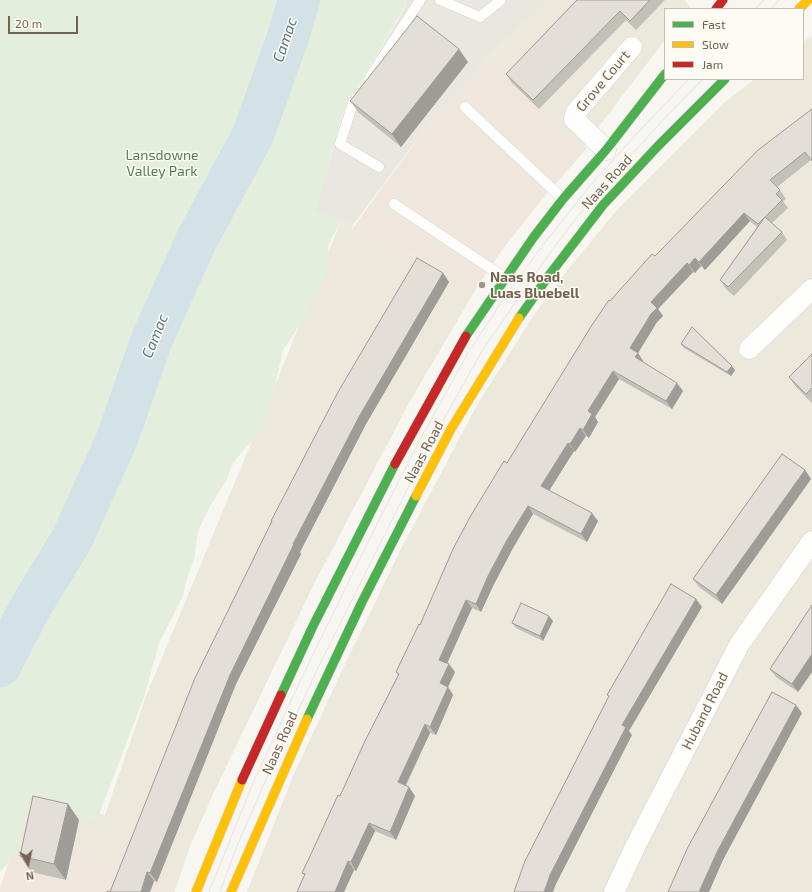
<!DOCTYPE html>
<html>
<head>
<meta charset="utf-8">
<style>
	body { margin:0 }
	#map { position:relative; width:812px; height:892px; overflow:hidden; background:#f8f6f0; font-family:"Exo 2",sans-serif }
	canvas { display:block }
	.legend { position:absolute; left:664px; top:8px; width:140px; height:72px; box-sizing:border-box; background:#fdfbf4; border:1px solid #c6beb3; margin:0; padding:5px 7px; list-style:none; font-size:12px; color:#746352 }
	.legend li { display:flex; align-items:center; gap:8px; height:20px }
	.legend b { width:20px; border:1px solid #c6beb3 }
	.north { position:absolute; left:8px; top:844px; width:40px; height:40px; -webkit-text-stroke:3px #fdfbf4; paint-order:stroke; rotate:171deg; font-size:11px; font-weight:700; line-height:16px; text-align:center; color:#746352 }
	.north::after { content:''; display:block; margin:auto; width:14px; height:18px; background:#746352; clip-path:polygon(50% 0,100% 100%,50% 72%,0 100%) }
	.scale { position:absolute; left:8px; top:16px; width:70px; height:18px; box-sizing:border-box; border:2px solid #746352; border-top:0; padding-left:5px; font-size:12px; line-height:14px; white-space:nowrap; color:#746352; -webkit-text-stroke:3px #fdfbf4; paint-order:stroke }
</style>
</head>
<body>
<div id="map">
<canvas width="812" height="892"></canvas>
<ul class="legend">
<li><b style="height:5px;background:#4caf50"></b>Fast</li>
<li><b style="height:5px;background:#ffc107"></b>Slow</li>
<li><b style="height:5px;background:#c62828"></b>Jam</li>
</ul>
<div class="north">N</div>
<div class="scale">20 m</div>
</div>
<script>
const context = document.querySelector('canvas').getContext('2d');
context.lineJoin = 'round';
function paint(path, color) { context.fillStyle = color; context.fill(path, 'evenodd'); }
const shape = rows => new Path2D(rows.map(r => 'M' + r).join(''));
function stroke(path, color, width, dash) { context.strokeStyle = color; context.lineWidth = width; context.lineCap = dash ? 'butt' : 'round'; context.setLineDash(dash || []); context.stroke(path); }
function drawText(font, color, halo, rows, align = 'center') {
  context.font = font + ' "Exo 2",sans-serif'; context.lineWidth = 3; context.setLineDash([]); context.textBaseline = 'middle'; context.strokeStyle = halo; context.fillStyle = color; for (const [text, x, y, turn = 0] of rows) {
    context.save(); context.translate(x, y); context.rotate((+turn || 0) * Math.PI / 180); context.textAlign = isNaN(turn) ? turn : align; if (halo) context.strokeText(text, 0, 0); context.fillText(text, 0, 0); context.restore();
  }
}
paint(shape([
	[548,0,685,0,690,8,689,9,665,9,665,40,584,146,487,59],
	[812,36,812,892,247,892,293,776,337,681,400,551,478,403,534,315,565,273,617,210,725,102,755,79,803,79,803,42],
	[341,221,353,225,352,229,423,259,453,273,476,289,410,401,313,586,214,792,191,844,175,890,126,872,74,846,82,810,105,815,146,696,279,376]
]), '#ede8dc');
paint(shape([
	[487,59,587,148,538,204,499,254,476,289,453,273,423,259,352,229,428,125],
	[31,801,82,810,74,846,126,872,175,890,175,892,0,892,0,887]
]), '#efe7de');
paint(shape([
	[407,0,548,0,487,59,428,125,353,225,315,212,343,115,407,4]
]), '#eae7e1');
paint(shape([
	[0,0,407,0,407,3,342,115,316,212,341,221,328,246,329,261,325,280,312,299,304,319,283,350,272,400,262,425,251,442,233,463,226,481,209,508,198,531,194,560,188,575,183,596,159,643,144,697,97,820,40,806,26,815,19,851,0,872]
]), '#e4eedd');
stroke(shape([
	[0,666,30,608,72,539,117,439,152,339,197,239,253,135,288,37,299,0]
]), '#d3e2e7', 42);
const lane = shape([
	[440,0,480,17,501,0],
	[369,79,420,0],
	[359,94,353,103,340,144,379,167],
	[465,107,563,199],
	[394,204,505,278]
]);
const street = shape([
	[606,150,574,119,576,112,632,47],
	[749,349,812,289],
	[614,892,636,845,739,645,812,541]
]);
const fast = shape([
	[519,318,550,274,603,205,658,146,725,79],
	[466,336,533,238,563,199,606,150,665,74],
	[281,695,313,626,395,464],
	[307,719,362,602,416,496]
]);
const slow = shape([
	[799,9,808,0],
	[416,496,451,429,519,318],
	[196,892,242,780],
	[231,892,307,719]
]);
const jam = shape([
	[716,9,723,0],
	[395,464,466,336],
	[242,780,281,695]
]);
stroke(lane, '#d5d2cb', 11);
stroke(street, '#d5d2cb', 21);
stroke(fast, '#d6d2cb', 10);
stroke(slow, '#d6d2cb', 10);
stroke(jam, '#d6d2cb', 10);
stroke(lane, '#fefefd', 10);
stroke(street, '#fefefd', 20);
stroke(fast, '#4caf50', 9);
stroke(slow, '#ffc107', 9);
stroke(jam, '#c62828', 9);
stroke(shape([
	[755,9,764,0],
	[771,9,779,0],
	[209,892,253,783,301,679,379,520,421,438,468,353,509,291,543,245,589,187,640,130,689,79],
	[220,892,237,846,267,777,318,668,429,446,483,349,555,246,578,216,605,184,664,119,703,79]
]), '#e7e4e7', 1);
paint(shape([
	[577,0,665,0,636,30,626,20,539,109,512,83,506,74],
	[468,62,401,147,359,113,350,101],
	[812,109,812,162,811,160,777,187,780,190,786,199,783,201,788,208,772,223,782,232,787,240,734,296,726,289,720,280,757,227,750,221,705,270,701,266,695,273,693,272,658,309,663,316,657,322,638,353,643,361,643,362,683,391,672,409,619,379,595,417,598,422,589,438,586,436,575,452,574,451,549,491,598,521,587,542,533,514,513,548,494,584,481,612,472,608,447,663,455,672,448,687,453,695,436,735,430,733,406,786,409,787,415,796,396,840,375,831,356,871,354,870,344,892,297,892,304,875,302,873,340,796,398,675,396,672,420,625,507,463,610,301,655,256],
	[443,273,449,282,366,424,300,552,301,554,236,684,157,882,154,881,150,892,107,892,110,892,272,522,271,521],
	[681,344,735,370,731,376,684,348],
	[812,354,812,403,795,386,789,377],
	[805,470,811,479,722,604,699,587,693,579],
	[812,605,812,672,798,692,776,677,770,669],
	[553,621,543,641,516,628,512,623],
	[68,804,79,820,66,880,31,872,20,856]
]), '#c3bfb9');
paint(shape([
	[459,49,468,62,401,147,392,134],
	[744,213,750,221,705,270,699,262],
	[695,258,701,266,695,273,689,265],
	[687,263,693,272,658,309,663,316,657,322,638,353,643,361,640,366,630,348,651,302],
	[443,273,449,282,366,424,300,552,301,554,236,684,157,882,150,873,230,675,293,544,360,415],
	[732,366,735,370,731,376,727,372],
	[613,371,619,379,595,417,598,422,589,438,583,430,588,411],
	[677,383,683,391,672,409,666,401],
	[580,428,586,436,575,452,570,444],
	[568,443,574,451,547,494,541,486],
	[805,470,811,479,722,604,716,595],
	[528,506,533,514,513,548,494,584,481,612,476,604,488,576,507,540],
	[592,513,598,521,587,542,581,534],
	[696,599,702,607,629,731,632,735,556,884,553,892,544,892,550,875,622,725],
	[466,600,472,608,445,668,439,660],
	[549,616,553,621,543,641,540,636],
	[812,654,812,672,798,692,792,684],
	[449,664,455,672,448,687,453,695,436,735,430,727,440,683],
	[796,705,802,713,723,860,709,892,699,892,717,852],
	[425,724,430,733,403,790,398,782],
	[409,787,415,796,396,840,390,832],
	[68,804,79,820,66,880,54,864],
	[369,823,375,831,356,871,351,862],
	[348,861,354,870,344,892,335,892],
	[147,872,154,881,150,892,141,892]
]), '#9f9b96');
const building = shape([
	[577,0,650,0,630,21,620,11,533,100,506,74,577,0],
	[417,16,459,49,392,134,350,101,417,16],
	[812,109,812,161,805,152,770,180,780,190,776,194,782,200,765,217,782,232,728,287,720,280,765,217,758,224,744,213,699,262,695,258,689,265,687,263,651,302,657,308,651,314,630,348,638,353,635,357,677,383,666,401,613,371,588,411,592,414,583,430,580,428,570,444,568,443,541,486,592,513,581,534,528,506,507,540,488,576,476,604,466,600,439,660,449,664,440,683,448,687,430,727,425,724,398,782,409,787,390,832,369,823,351,862,348,861,335,892,297,892,305,874,302,873,311,854,338,795,340,796,365,741,399,674,396,672,419,624,420,625,453,549,470,517,504,461,507,463,592,325,609,300,610,301,652,254,655,256,661,250,758,150,812,109],
	[417,258,443,273,360,415,293,544,294,544,230,675,150,873,147,872,141,892,107,892,107,891,110,892,195,678,272,521,271,521,338,392,417,258],
	[692,327,732,366,727,372,681,344,692,327],
	[812,354,812,388,806,394,789,377,812,354],
	[782,454,805,470,716,595,693,579,782,454],
	[671,584,696,599,622,725,626,727,550,875,544,892,514,892,525,861,609,696,607,695,671,584],
	[521,603,549,616,540,636,512,623,521,603],
	[812,605,812,654,792,684,770,669,812,605],
	[772,692,796,705,717,852,699,892,668,892,688,847,772,692],
	[33,796,68,804,54,864,20,856,33,796]
]);
paint(building, '#e3ded7');
stroke(building, '#9f9b96', 1);
for (const [x, y, r, color] of [
	[482,285,4,"#a29689"]
]) { const dot = new Path2D(); dot.arc(x, y, r, 0, 2 * Math.PI); context.fillStyle = color; context.fill(dot); stroke(dot, '#fdfbf4', 1.5); }
drawText('14px', '#746352', '#fdfbf4', [
	["Grove Court",603,81,-50],
	["Naas Road",607,182,-48],
	["Naas Road",424,452,-62],
	["Huband Road",705,711,-63],
	["Naas Road",280,743,-66]
]);
drawText('14px', '#557d4f', '#fdfbf4', [
	["Lansdowne",162,155],
	["Valley Park",162,171]
]);
drawText('bold 14px', '#746352', '#fdfbf4', [
	["Naas Road,",490,277],
	["Luas Bluebell",490,293]
], 'left');
drawText('italic 15px', '#52788a', '#fdfbf4', [
	["Camac",285,40,-71],
	["Camac",155,336,-68]
]);
</script>
</body>
</html>
